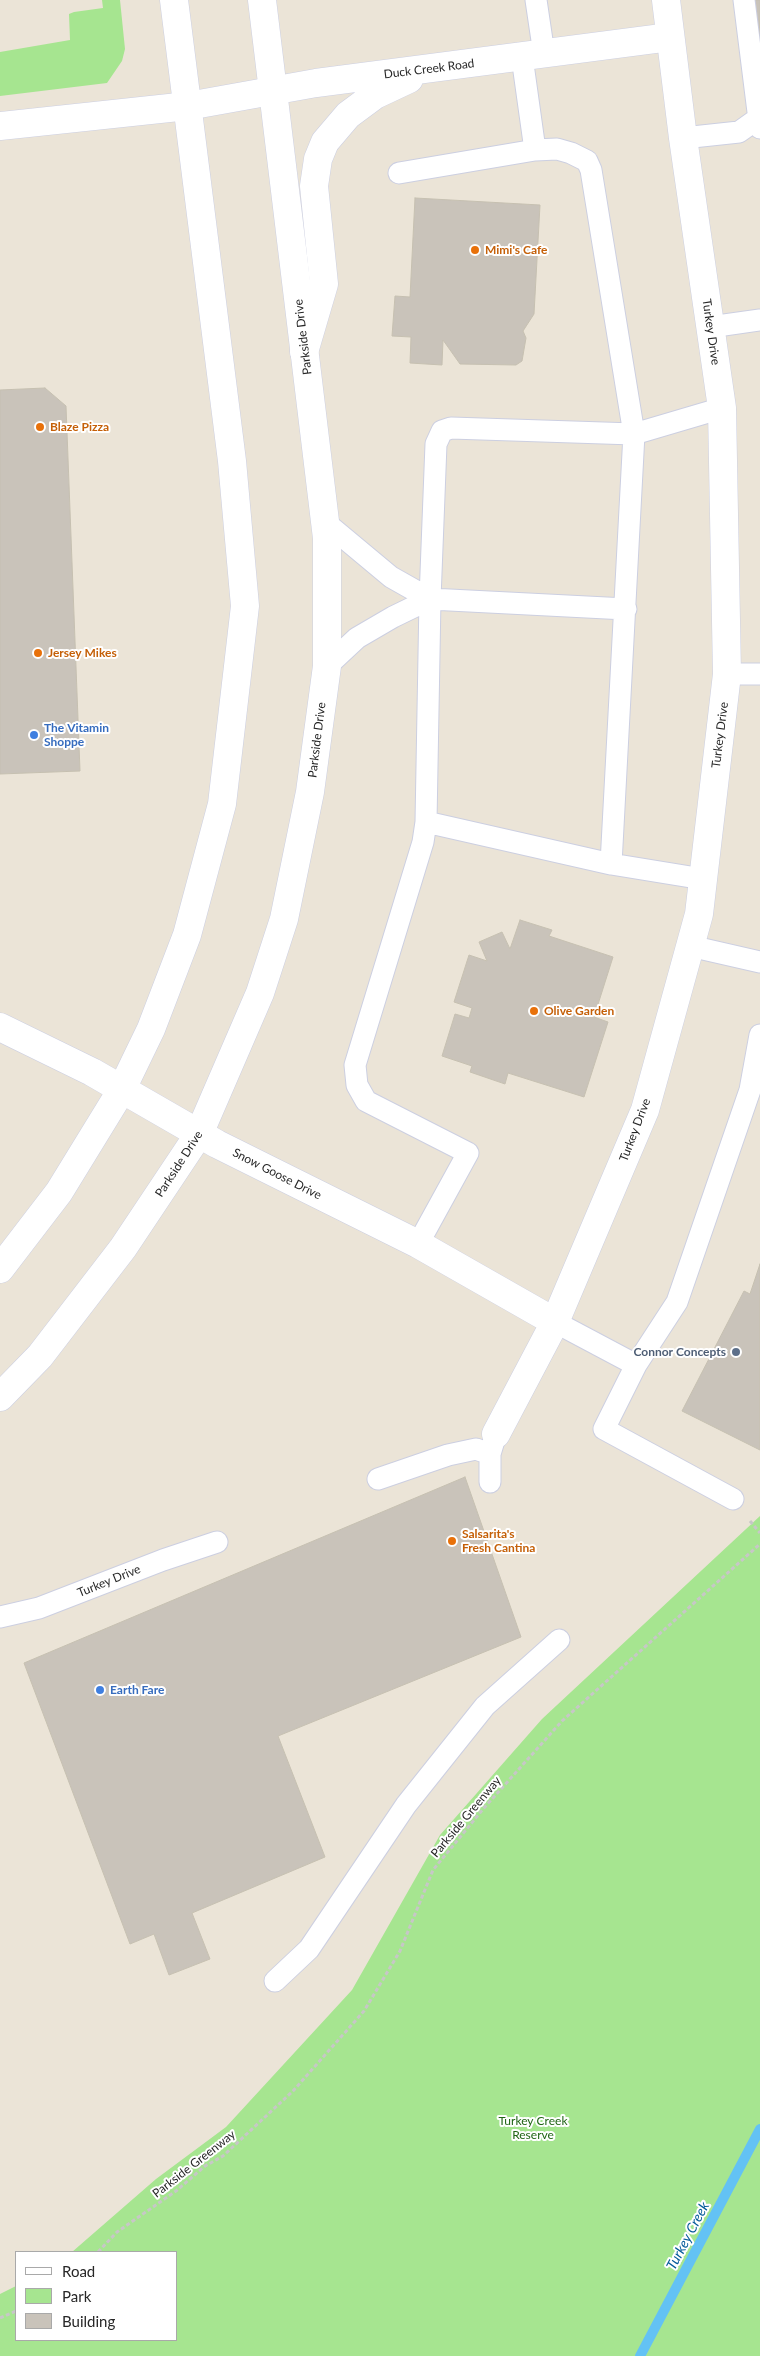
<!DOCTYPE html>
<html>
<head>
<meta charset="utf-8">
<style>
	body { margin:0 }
	#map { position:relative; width:760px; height:2356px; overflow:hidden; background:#ebe4d7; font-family:Lato,sans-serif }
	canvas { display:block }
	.legend { position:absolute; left:15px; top:2251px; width:162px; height:90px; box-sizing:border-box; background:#fff; border:1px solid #a9a9a9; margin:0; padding:6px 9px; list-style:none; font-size:15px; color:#272727 }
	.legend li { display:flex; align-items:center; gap:10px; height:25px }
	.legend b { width:25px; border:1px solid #a9a9a9 }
</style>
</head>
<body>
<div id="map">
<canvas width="760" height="2356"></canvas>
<ul class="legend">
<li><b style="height:6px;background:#fff"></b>Road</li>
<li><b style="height:14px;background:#a6e590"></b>Park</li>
<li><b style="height:14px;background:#c9c3ba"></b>Building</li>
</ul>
</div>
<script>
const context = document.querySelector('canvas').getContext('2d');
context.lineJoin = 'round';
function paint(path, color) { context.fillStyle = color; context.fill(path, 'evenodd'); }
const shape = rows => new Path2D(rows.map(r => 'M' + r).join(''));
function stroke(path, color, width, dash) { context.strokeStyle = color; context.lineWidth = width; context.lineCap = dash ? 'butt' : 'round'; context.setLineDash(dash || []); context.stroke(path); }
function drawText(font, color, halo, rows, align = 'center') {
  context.font = font + ' Lato,sans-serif'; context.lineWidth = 4; context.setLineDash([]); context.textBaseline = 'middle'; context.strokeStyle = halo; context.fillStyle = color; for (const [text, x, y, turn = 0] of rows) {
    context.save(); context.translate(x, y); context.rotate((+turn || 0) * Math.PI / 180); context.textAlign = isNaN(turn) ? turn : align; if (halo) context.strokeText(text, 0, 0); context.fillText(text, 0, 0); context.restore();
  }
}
paint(shape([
	[102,0,120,0,125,49,122,61,107,83,0,96,0,52,70,40,69,14,74,12,103,8],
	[760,1516,760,2356,0,2356,0,2294,16,2286,16,2340,176,2340,176,2252,72,2252,156,2179,226,2127,352,1990,440,1835,542,1719]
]), '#a6e590');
stroke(shape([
	[640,2356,760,2129]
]), '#63c2f4', 10);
const building = shape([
	[753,0,760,0,760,46,753,0],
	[415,198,540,205,534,314,523,331,526,338,522,361,516,365,460,364,443,340,442,365,410,363,411,337,392,336,395,296,410,297,415,198],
	[45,388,66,406,80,771,0,774,0,390,45,388],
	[520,920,552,930,549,936,613,957,594,1017,608,1022,584,1097,508,1073,505,1084,470,1072,472,1066,442,1056,455,1014,469,1018,472,1008,454,1002,469,955,487,961,479,942,502,932,510,949,520,920],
	[760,1264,760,1450,682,1411,744,1291,750,1294,760,1264],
	[465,1477,521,1637,278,1736,325,1857,192,1913,210,1959,169,1975,154,1934,130,1944,24,1663,465,1477]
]);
paint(building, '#c9c3ba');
stroke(building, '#c6c0b1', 1);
const lane = shape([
	[536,0,544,54],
	[744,0,760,128],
	[522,57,535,150],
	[683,138,739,132,760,117],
	[399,173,535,150,557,149,571,153,587,161,591,170,634,434,611,864,703,879],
	[710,327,760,320],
	[325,522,391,577,430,599,626,609],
	[327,666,357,638,393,617,430,599],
	[727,674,760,674],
	[426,822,611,864],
	[690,946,760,962],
	[418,1244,468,1153,366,1101,357,1085,355,1065,423,842,426,822,430,599,436,444,442,431,451,428,634,434,722,408],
	[555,1322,636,1365,677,1302,750,1090,760,1035],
	[636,1365,604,1429,733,1499],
	[378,1479,448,1455,476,1449,490,1454,496,1434],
	[490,1482,490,1454],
	[0,1617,39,1608,163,1560,217,1542],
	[275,1981,309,1949,406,1805,485,1706,559,1640]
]);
const street = shape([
	[0,126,188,106,316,83,670,37],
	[304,352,324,284,314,186,318,159,325,142,348,115,375,95,409,79],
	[0,1027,92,1072,217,1144,418,1244,555,1322],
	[496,1434,555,1322,645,1110,699,914,727,674,722,408,683,138,666,0]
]);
const secondary = shape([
	[0,1269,59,1192,121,1091,151,1029,187,935,222,804,245,606,232,461,174,0],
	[0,1397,40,1356,123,1248,199,1134,260,993,284,919,310,792,327,666,327,538,262,0]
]);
stroke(lane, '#cccfe1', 23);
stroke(street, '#cccfe1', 29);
stroke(secondary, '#cccfe1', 29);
stroke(shape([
	[750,1521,760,1533],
	[98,2252,117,2232,176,2191,205,2166,223,2156,293,2091,364,2011,400,1951,433,1870,484,1808,562,1721,760,1544],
	[0,2318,16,2311]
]), '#c7c7c7', 3, [4, 2.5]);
stroke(lane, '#fff', 21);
stroke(street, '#fff', 28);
stroke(secondary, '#fff', 28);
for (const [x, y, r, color] of [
	[475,250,5,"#e8710a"],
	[40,427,5,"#e8710a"],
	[38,653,5,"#e8710a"],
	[34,735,5,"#3f7fe0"],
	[534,1011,5,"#e8710a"],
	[736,1352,5,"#5c6f8a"],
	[452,1541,5,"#e8710a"],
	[100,1690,5,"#3f7fe0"]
]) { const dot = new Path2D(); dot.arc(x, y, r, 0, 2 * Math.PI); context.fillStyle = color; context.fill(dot); stroke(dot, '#fff', 2); }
drawText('12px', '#272727', '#fff', [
	["Duck Creek Road",429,69,-7],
	["Turkey Drive",711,332,82],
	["Parkside Drive",303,337,-97],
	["Turkey Drive",720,735,-83],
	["Parkside Drive",317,740,-83],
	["Turkey Drive",635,1130,-69],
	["Parkside Drive",179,1164,-57],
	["Snow Goose Drive",277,1174,27],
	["Turkey Drive",109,1581,-22],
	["Parkside Greenway",466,1817,-50],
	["Parkside Greenway",194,2164,-38]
]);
drawText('bold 12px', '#c56008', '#fff', [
	["Mimi's Cafe",485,250],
	["Blaze Pizza",50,427],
	["Jersey Mikes",48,653],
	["Olive Garden",544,1011],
	["Salsarita's",462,1534],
	["Fresh Cantina",462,1548]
], 'left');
drawText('bold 12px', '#366cbe', '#fff', [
	["The Vitamin",44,728],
	["Shoppe",44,742],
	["Earth Fare",110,1690]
], 'left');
drawText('bold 12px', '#4e5e75', '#fff', [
	["Connor Concepts",726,1352]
], 'right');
drawText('12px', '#206515', '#fff', [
	["Turkey Creek",533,2121],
	["Reserve",533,2135]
]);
drawText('italic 14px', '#075c9b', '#fff', [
	["Turkey Creek",688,2236,-62]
]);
</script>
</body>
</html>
